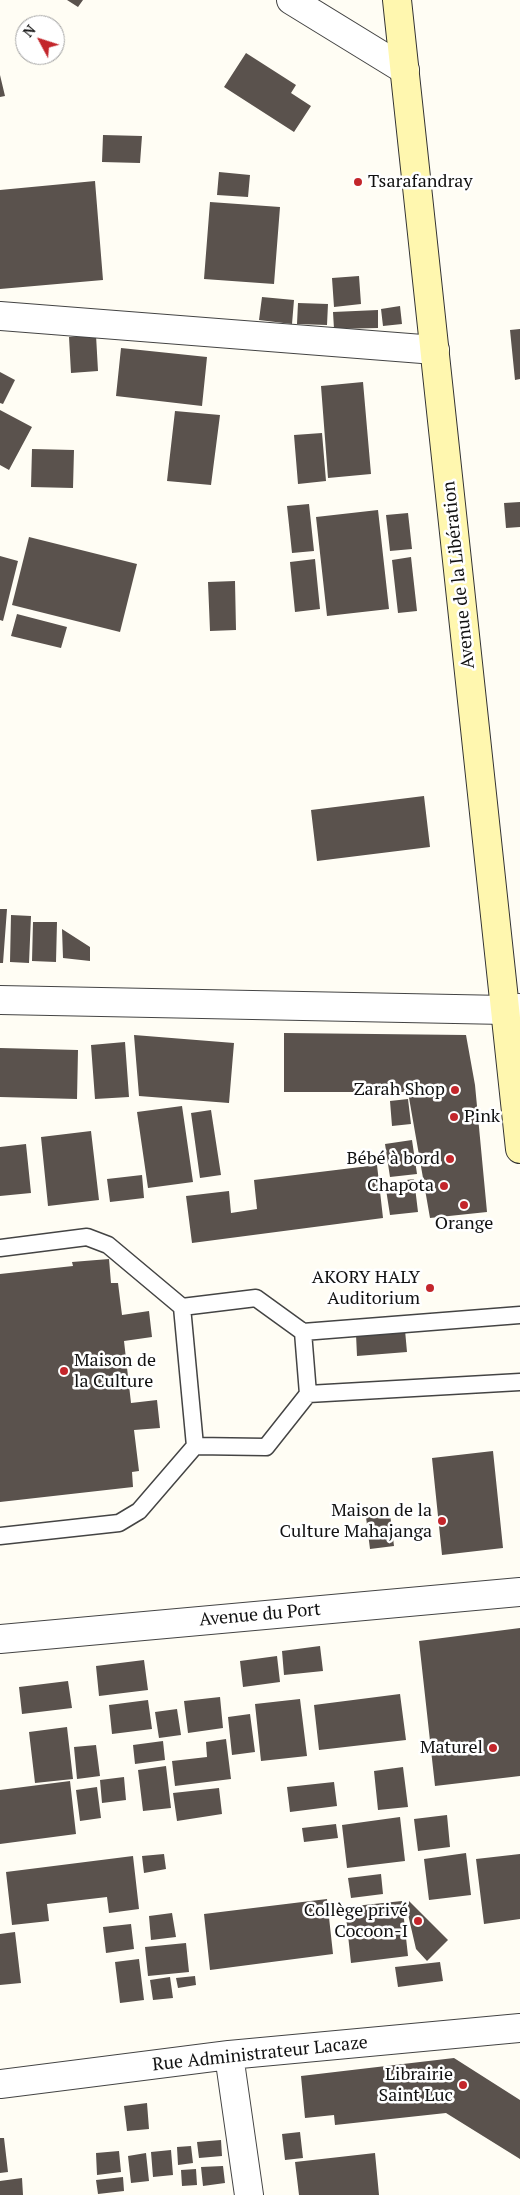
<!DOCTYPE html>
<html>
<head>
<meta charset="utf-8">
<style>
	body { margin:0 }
	#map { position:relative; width:520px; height:2195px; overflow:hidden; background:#fffdf4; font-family:"PT Serif",serif }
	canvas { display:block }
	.north { position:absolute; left:15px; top:15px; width:50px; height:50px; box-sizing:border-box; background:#fff; border:1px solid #a0a0a0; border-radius:50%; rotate:310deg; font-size:14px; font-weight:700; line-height:20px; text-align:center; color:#111 }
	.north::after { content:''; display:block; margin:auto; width:18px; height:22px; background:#c3262b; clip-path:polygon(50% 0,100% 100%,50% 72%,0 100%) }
</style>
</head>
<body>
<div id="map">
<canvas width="520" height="2195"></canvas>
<div class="north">N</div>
</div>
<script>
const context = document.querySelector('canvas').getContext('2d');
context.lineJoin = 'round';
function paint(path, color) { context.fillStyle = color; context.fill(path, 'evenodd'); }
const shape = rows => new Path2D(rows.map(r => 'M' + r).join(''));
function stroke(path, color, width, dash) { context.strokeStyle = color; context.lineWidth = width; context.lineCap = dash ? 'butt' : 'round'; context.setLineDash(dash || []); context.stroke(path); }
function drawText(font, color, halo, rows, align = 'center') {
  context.font = font + ' "PT Serif",serif'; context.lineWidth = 5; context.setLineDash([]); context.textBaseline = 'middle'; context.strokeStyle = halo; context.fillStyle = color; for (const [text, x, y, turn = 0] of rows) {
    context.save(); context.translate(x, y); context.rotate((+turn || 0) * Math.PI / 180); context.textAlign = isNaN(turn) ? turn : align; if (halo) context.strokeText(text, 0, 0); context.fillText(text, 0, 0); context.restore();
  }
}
paint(shape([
	[67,0,83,0,78,7],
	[246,53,296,85,291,93,311,106,294,132,224,87],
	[0,75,5,96,0,97],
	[103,135,142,136,140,163,102,162],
	[219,172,250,175,248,197,217,195],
	[95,181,103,280,0,289,0,190],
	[210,202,280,207,274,284,204,279],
	[359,276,361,304,334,307,332,278],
	[262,297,294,300,292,324,259,320],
	[298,303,328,304,327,325,297,324],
	[400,306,402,324,383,326,381,309],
	[378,310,378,328,334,329,333,312],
	[520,329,520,379,515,380,510,330],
	[96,335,98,371,71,373,69,337],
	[121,348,207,357,202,406,116,396],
	[0,372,15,380,3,404,0,403],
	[363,382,371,474,328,478,321,386],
	[0,410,32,427,9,470,0,465],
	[175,411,220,415,211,485,167,481],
	[322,433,326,481,298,484,294,435],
	[32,449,74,450,73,488,31,487],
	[520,502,520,527,506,528,504,503],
	[309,504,314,551,292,553,287,506],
	[378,510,389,609,327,616,316,517],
	[408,513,412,549,390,551,386,515],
	[29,537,137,564,120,632,12,605],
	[0,556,18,561,3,621,0,620],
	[411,557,417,611,398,613,392,560],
	[315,559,320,609,295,612,290,562],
	[235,581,236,630,210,631,208,582],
	[17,614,67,627,61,648,11,636],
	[424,796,430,847,317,861,311,810],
	[0,909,7,909,3,963,0,963],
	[11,915,31,916,29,963,10,962],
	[33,922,57,922,56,962,32,961],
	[62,929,90,947,90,961,63,958],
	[284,1033,466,1035,475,1085,487,1212,430,1218,408,1092,284,1092],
	[134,1035,234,1043,229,1103,139,1096],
	[125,1042,129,1097,95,1099,91,1045],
	[0,1048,78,1050,77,1099,0,1097],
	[408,1099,411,1124,392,1126,390,1101],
	[182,1106,193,1182,148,1188,137,1112],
	[211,1110,221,1175,200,1178,191,1113],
	[91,1131,99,1200,48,1206,41,1137],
	[412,1140,417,1174,390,1177,385,1144],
	[26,1144,31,1193,0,1196,0,1147],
	[377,1165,383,1218,192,1243,186,1196,229,1191,231,1213,257,1209,254,1180],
	[142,1175,144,1198,110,1202,107,1179],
	[414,1179,418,1212,390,1215,385,1183],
	[109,1259,111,1283,118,1283,122,1315,149,1311,152,1337,124,1341,131,1403,157,1400,160,1428,134,1430,139,1471,132,1472,133,1487,0,1502,0,1274,73,1266,72,1262],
	[405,1330,407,1352,357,1356,356,1334],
	[493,1451,503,1548,442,1555,432,1458],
	[390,1514,394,1546,370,1549,366,1517],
	[520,1628,520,1776,435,1786,419,1641],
	[320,1646,323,1671,284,1675,282,1651],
	[277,1656,280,1682,243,1687,240,1661],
	[144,1660,148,1690,99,1696,96,1666],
	[68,1681,72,1708,22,1714,19,1687],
	[400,1694,406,1740,319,1750,314,1705],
	[220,1697,223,1728,188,1733,184,1701],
	[300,1699,307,1756,261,1761,255,1704],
	[148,1700,152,1729,112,1734,109,1705],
	[177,1709,181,1735,159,1738,155,1712],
	[250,1714,255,1752,232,1755,228,1717],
	[67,1727,73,1779,35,1783,29,1732],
	[226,1739,231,1779,175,1786,172,1761,207,1757,206,1742],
	[163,1741,165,1760,135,1764,133,1745],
	[96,1745,100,1776,77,1779,74,1747],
	[166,1766,171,1808,143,1811,138,1770],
	[403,1767,408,1807,378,1810,374,1771],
	[124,1777,126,1800,102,1803,100,1780],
	[70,1781,76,1834,0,1844,0,1790],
	[334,1782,337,1806,290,1812,287,1787],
	[97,1787,101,1818,80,1821,76,1790],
	[219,1788,222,1814,177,1821,173,1793],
	[447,1815,450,1847,418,1851,414,1819],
	[400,1817,405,1861,347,1868,342,1825],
	[336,1824,338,1838,304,1842,302,1828],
	[466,1853,471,1895,429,1900,424,1859],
	[164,1854,166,1869,144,1873,142,1856],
	[520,1854,520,1919,484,1924,476,1859],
	[133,1856,139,1909,109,1913,107,1897,47,1904,49,1921,12,1925,6,1872],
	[381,1874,383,1894,351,1898,348,1878],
	[327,1899,333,1954,210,1970,204,1914],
	[402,1901,408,1956,351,1963,345,1907],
	[409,1901,448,1940,427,1961,416,1949,407,1910],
	[172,1913,176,1937,151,1940,149,1916],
	[131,1924,134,1949,106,1953,103,1927],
	[15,1932,21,1983,0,1985,0,1934],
	[186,1943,189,1972,148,1976,145,1947],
	[139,1959,144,2000,120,2003,115,1962],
	[440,1962,443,1981,398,1987,395,1967],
	[195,1976,196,1985,178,1988,176,1978],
	[170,1977,173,1998,153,2000,150,1980],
	[454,2058,520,2100,520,2159,446,2113,335,2125,334,2115,305,2118,301,2076],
	[147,2103,149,2129,127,2131,124,2106],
	[300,2132,303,2158,285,2160,282,2134],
	[0,2138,4,2138,8,2172,0,2173],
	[221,2140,222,2156,199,2158,197,2142],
	[191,2146,193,2163,178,2165,177,2147],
	[171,2150,173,2175,153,2177,151,2152],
	[119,2151,121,2172,97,2175,96,2153],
	[146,2153,149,2181,131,2183,128,2156],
	[375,2153,379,2195,299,2195,295,2162],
	[223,2166,225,2183,203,2186,201,2167],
	[196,2169,197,2185,182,2186,181,2170],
	[123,2177,124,2191,98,2194,96,2180],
	[22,2178,23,2195,0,2195,0,2181]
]), '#5a524d');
const lane = shape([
	[0,1248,87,1237,108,1245,182,1307,256,1298,303,1332,520,1315],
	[182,1307,195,1446],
	[303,1332,308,1394],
	[0,1536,119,1523,139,1511,195,1446,266,1447,308,1394,520,1382]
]);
const street = shape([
	[291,0,405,70],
	[0,316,435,350],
	[0,1000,505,1010,520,1008],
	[0,1639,520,1592],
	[229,2055,249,2195],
	[0,2084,229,2055,520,2028]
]);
const secondary = shape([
	[397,0,520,1149]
]);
stroke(lane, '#444', 19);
stroke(street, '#444', 30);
stroke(secondary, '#333', 30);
stroke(lane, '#fff', 16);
stroke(street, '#fff', 28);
stroke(secondary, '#fff7af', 28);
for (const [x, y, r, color] of [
	[358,182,5,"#c3262b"],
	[455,1090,5,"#c3262b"],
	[454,1117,5,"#c3262b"],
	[450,1159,5,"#c3262b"],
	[444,1186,5,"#c3262b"],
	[464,1205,5,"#c3262b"],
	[430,1288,5,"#c3262b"],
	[64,1371,5,"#c3262b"],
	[442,1521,5,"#c3262b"],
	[493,1748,5,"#c3262b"],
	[418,1921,5,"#c3262b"],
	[463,2085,5,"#c3262b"]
]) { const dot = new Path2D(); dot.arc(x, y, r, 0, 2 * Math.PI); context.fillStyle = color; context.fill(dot); stroke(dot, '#fff', 2); }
drawText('18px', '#111', '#fff', [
	["Tsarafandray",368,182,"left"],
	["Zarah Shop",445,1090],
	["Pink",464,1117,"left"],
	["Bébé à bord",440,1159],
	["Chapota",434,1186],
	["Orange",464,1224,"center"],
	["AKORY HALY",420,1278],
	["Auditorium",420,1299],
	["Maison de",74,1361,"left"],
	["la Culture",74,1382,"left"],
	["Maison de la",432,1511],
	["Culture Mahajanga",432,1532],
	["Maturel",483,1748],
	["Collège privé",408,1911],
	["Cocoon-I",408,1932],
	["Librairie",453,2075],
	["Saint Luc",453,2096]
], 'right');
drawText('18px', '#111', '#fff', [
	["Avenue de la Libération",459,575,-96],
	["Avenue du Port",260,1615,-5],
	["Rue Administrateur Lacaze",260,2054,-6]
]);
</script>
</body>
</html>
